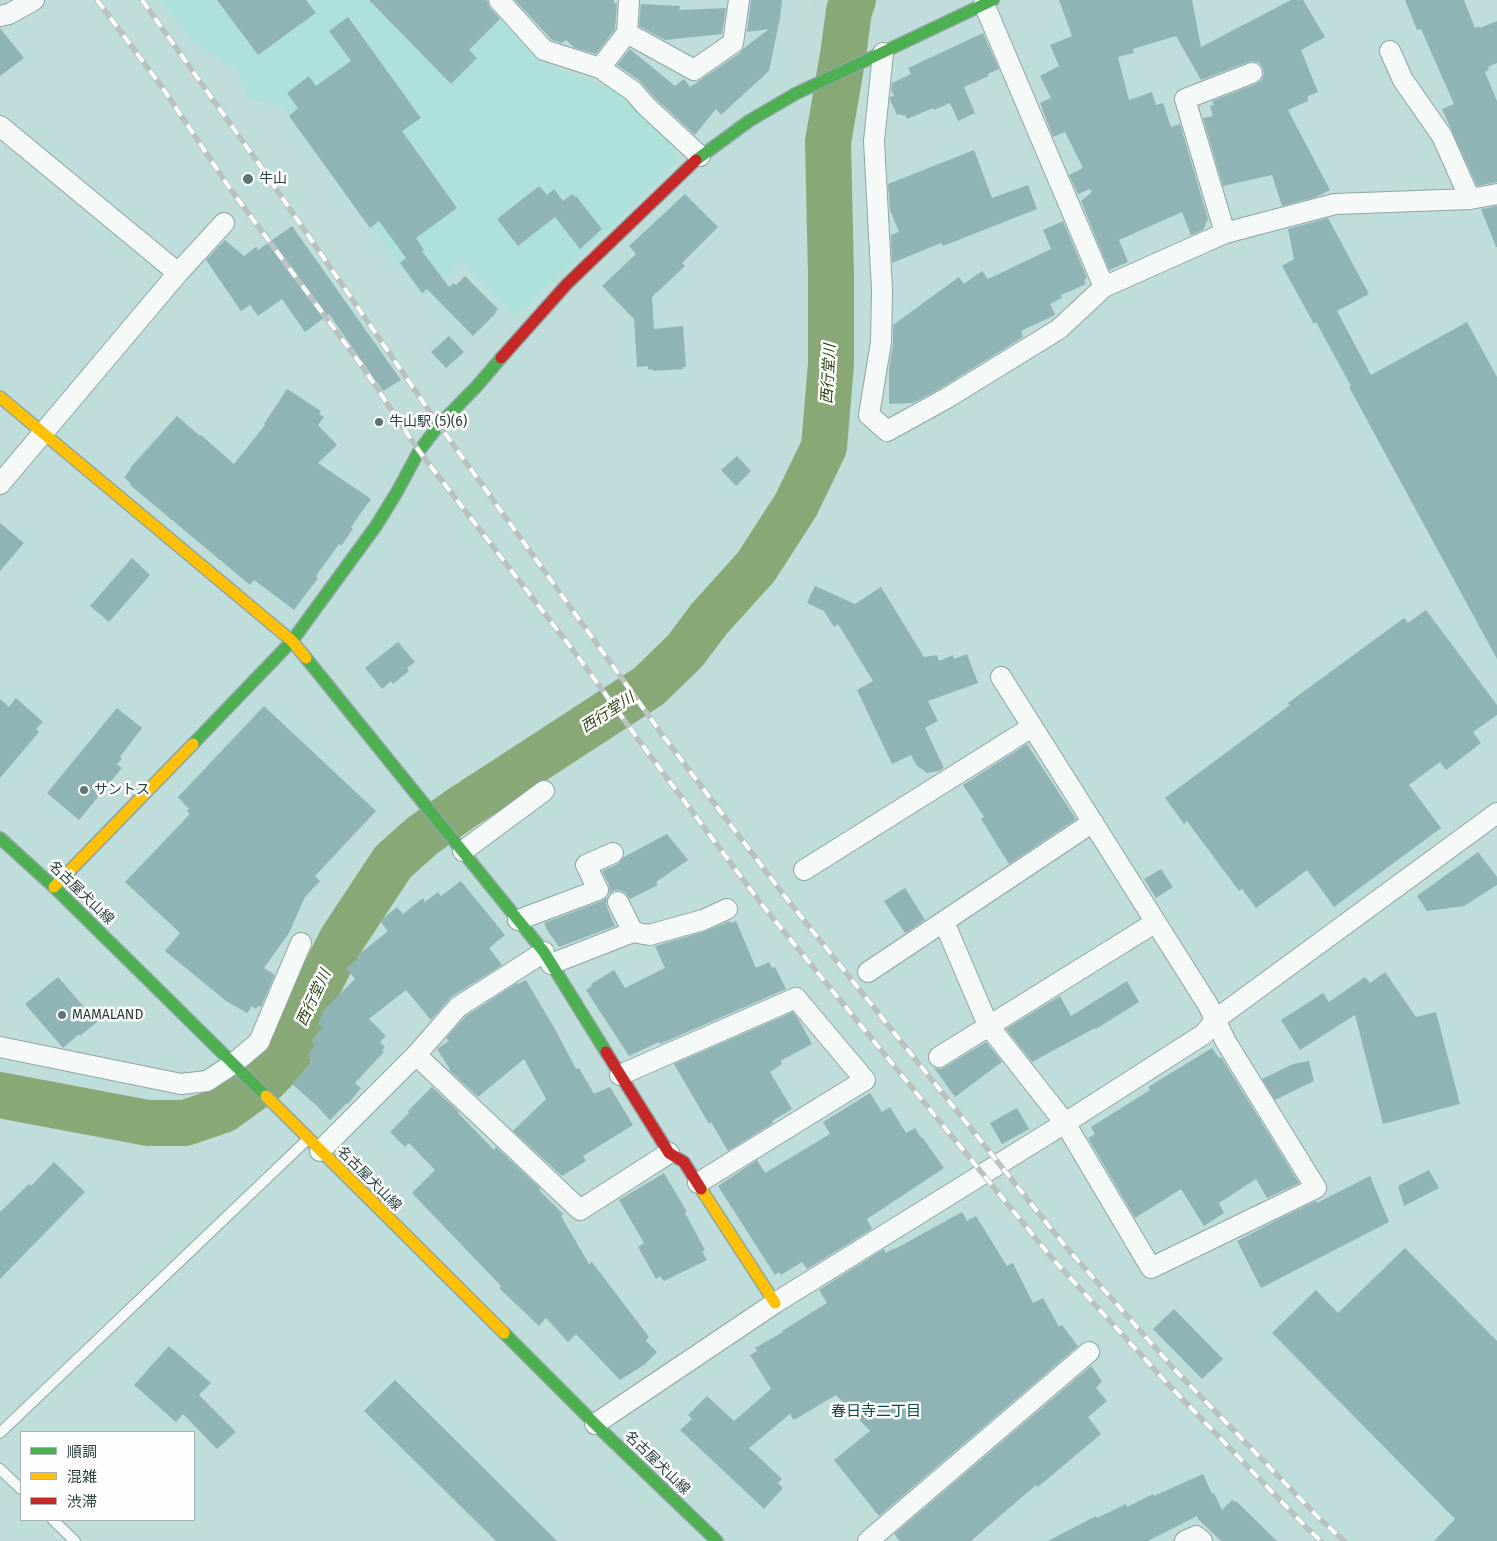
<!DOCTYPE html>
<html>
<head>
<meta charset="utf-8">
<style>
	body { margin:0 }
	#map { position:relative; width:1497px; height:1541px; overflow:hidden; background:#bfddda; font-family:"Fira Sans","Noto Sans JP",sans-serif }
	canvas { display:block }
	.legend { position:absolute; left:20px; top:1431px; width:175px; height:90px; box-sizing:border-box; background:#fefefe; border:1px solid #a8b2b1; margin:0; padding:6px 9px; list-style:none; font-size:15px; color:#283f3d }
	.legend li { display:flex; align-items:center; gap:10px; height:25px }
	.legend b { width:25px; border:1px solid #a8b2b1 }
</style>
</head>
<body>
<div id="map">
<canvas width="1497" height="1541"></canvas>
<ul class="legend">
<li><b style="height:6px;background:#4caf50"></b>順調</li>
<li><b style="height:6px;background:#ffc107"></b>混雑</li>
<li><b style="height:6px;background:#c62828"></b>渋滞</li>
</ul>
</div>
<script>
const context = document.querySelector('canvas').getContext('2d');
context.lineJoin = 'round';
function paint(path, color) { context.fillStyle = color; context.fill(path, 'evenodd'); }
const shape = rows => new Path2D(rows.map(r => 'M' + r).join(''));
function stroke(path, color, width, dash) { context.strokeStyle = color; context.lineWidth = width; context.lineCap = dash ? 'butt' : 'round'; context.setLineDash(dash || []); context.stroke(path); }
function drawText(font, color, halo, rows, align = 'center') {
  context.font = font + ' "Fira Sans","Noto Sans JP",sans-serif'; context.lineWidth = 5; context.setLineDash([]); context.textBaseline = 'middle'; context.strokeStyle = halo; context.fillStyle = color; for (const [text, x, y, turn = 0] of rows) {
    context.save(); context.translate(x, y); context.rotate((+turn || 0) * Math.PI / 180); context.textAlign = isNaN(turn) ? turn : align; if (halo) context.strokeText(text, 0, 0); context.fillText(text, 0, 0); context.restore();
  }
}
paint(shape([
	[160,0,483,0,545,64,625,94,677,147,677,163,532,302,514,316,462,263,423,297,281,105,248,99,237,67,224,64,193,42]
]), '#aee1dc');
stroke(shape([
	[0,1095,148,1123,185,1123,223,1110,266,1079,288,1056,306,1010,342,939,393,862,422,836,460,809,649,686,685,651,709,619,756,567,796,505,824,447,831,364,831,275,828,142,843,55,849,11,853,0]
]), '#88a876', 46);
paint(shape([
	[217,0,306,0,316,13,258,55],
	[369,0,487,0,490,8,500,19,469,50,477,58,451,84],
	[515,0,614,0,614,3,617,3,615,29,596,54,575,48,566,40,562,43,552,40],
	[751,0,782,0,780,18,769,71,721,115,716,109,695,135,655,98,640,81,617,65,630,49,675,86,684,79,690,87,740,53,744,48,769,29,747,32],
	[1059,0,1192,0,1201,47,1291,0,1303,0,1325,37,1301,50,1318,92,1308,96,1308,101,1288,110,1330,190,1316,197,1282,206,1272,175,1223,186,1203,118,1213,116,1210,106,1214,105,1212,101,1256,84,1261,81,1264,74,1263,68,1259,63,1253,61,1248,62,1201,80,1176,36,1133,49,1134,53,1118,57,1129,100,1152,92,1156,105,1163,103,1171,127,1180,124,1208,219,1203,230,1191,235,1182,212,1119,240,1128,262,1109,270,1081,201,1092,192,1090,189,1078,194,1069,175,1083,168,1065,132,1053,137,1040,103,1051,98,1040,76,1059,66,1050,45,1072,36],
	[1405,0,1464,0,1475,28,1479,26,1480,28,1497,21,1497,63,1488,67,1489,70,1485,72,1497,101,1497,182,1477,186,1442,109,1454,104,1421,29,1417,30],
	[641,4,680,6,679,10,726,8,722,34,665,40,639,26],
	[348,17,421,118,402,131,457,208,416,238,424,250,422,251,449,287,454,283,456,285,465,276,498,309,495,312,496,313,473,336,427,289,422,293,400,263,406,258,379,221,370,228,289,116,298,108,287,93,309,76,316,86,351,61,329,31],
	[0,28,24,58,0,76],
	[983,33,999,69,988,74,989,76,964,87,975,113,958,121,950,103,934,110,933,108,907,119,905,115,902,116,901,114,897,115,890,100,890,97,894,96,891,90,892,83,911,74,908,68],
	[974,150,992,198,1028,185,1037,209,943,246,941,243,892,263,891,235,899,232,890,210,888,184],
	[539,186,547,195,554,189,563,201,572,194,574,197,576,196,602,229,580,249,555,217,518,246,497,219],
	[685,194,718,227,682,263,685,266,652,297,654,329,683,326,686,367,683,367,683,369,653,371,652,369,648,370,648,366,637,367,634,319,602,286,636,254,629,246],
	[1497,206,1497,247,1496,247,1481,209],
	[1328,218,1369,294,1337,311,1371,375,1467,322,1497,377,1497,659,1349,387,1351,386,1316,322,1314,324,1282,266,1294,259,1288,229],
	[1063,221,1087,278,1084,280,1086,284,1061,295,1062,298,1050,304,1055,315,1021,331,1023,337,941,388,913,403,889,404,889,369,893,344,893,325,959,277,964,284,982,271,988,279,1051,249,1043,230],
	[292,226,401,380,383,391,329,314,305,332,282,299,258,316,250,305,241,311,206,260,225,240,244,256,256,247,258,250],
	[449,336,464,352,446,368,431,352],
	[287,389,321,411,319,414,324,417,318,425,337,445,318,463,371,499,351,527,353,529,341,546,339,544,316,576,318,578,294,610,254,580,250,585,130,485,131,484,124,477,131,469,130,468,177,416,200,436,201,435,234,464,265,425,264,424],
	[737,456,751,471,736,486,721,470],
	[0,523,24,543,0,571],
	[132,558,150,575,109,622,90,606],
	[815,586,855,604,881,587,924,657,937,655,939,661,953,655,954,659,967,654,978,683,928,701,938,721,925,728,944,768,939,771,927,773,917,766,911,755,892,764,857,690,873,681,838,624,834,627,824,611,807,603],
	[1426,610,1497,705,1497,715,1473,732,1481,743,1446,770,1440,762,1409,785,1441,828,1334,907,1307,870,1256,908,1242,889,1239,891,1187,821,1184,824,1165,798,1290,705,1288,703,1404,618,1408,623],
	[398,642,415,662,407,668,409,671,393,684,391,681,382,689,365,668],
	[16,698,43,722,36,729,39,732,0,778,0,699,9,707],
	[264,706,376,811,315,876,320,881,305,897,289,933,264,968,275,975,261,1007,258,1006,256,1009,252,1006,247,1013,226,1001,165,951,180,933,125,882,190,814,187,811,189,809,178,797],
	[117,708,142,728,120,757,122,759,117,764,122,768,79,820,47,793],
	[1027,744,1076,819,1009,864,981,819,984,817,963,785],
	[667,834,688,860,656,882,658,885,630,899,625,892,619,890,613,891,608,895,610,891,609,885,602,871,618,864,624,857],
	[1478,852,1497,877,1497,885,1464,906,1427,911,1417,896],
	[1161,869,1173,887,1156,898,1144,879],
	[461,881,505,935,489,948,502,965,451,997,431,1020,406,990,369,1019,386,1036,380,1042,385,1047,382,1050,384,1052,355,1083,361,1088,348,1104,347,1103,330,1120,316,1105,292,1084,312,1061,308,1058,310,1056,308,1054,315,1045,311,1041,323,1027,318,1024,323,1011,355,979,346,968,360,957,358,955,388,931,380,921,397,907,403,914,423,898,425,902,438,892,441,896],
	[905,888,925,920,905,933,884,901],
	[608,897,606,902,607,907,615,926,559,947,547,930,544,923,602,901],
	[730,921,731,923,736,921,756,968,769,962,772,968,775,967,786,989,660,1044,659,1042,629,1056,586,990,592,986,591,984,614,970,625,988,665,968,655,946,706,931],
	[1385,972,1416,1017,1436,1012,1460,1104,1383,1124,1355,1015,1300,1050,1281,1020,1323,993,1329,1002,1365,977,1370,983],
	[58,977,97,1022,80,1036,79,1034,63,1048,25,1004],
	[526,980,556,1031,576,1069,579,1068,594,1094,610,1087,633,1125,583,1156,586,1161,562,1176,513,1131,546,1099,524,1059,478,1097,449,1070,450,1069,437,1049,449,1041,446,1038,466,1016,517,983,518,984],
	[1127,981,1139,1002,1096,1029,1095,1028,1032,1062,1006,1029,1060,996,1071,1016],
	[793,1012,799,1020,812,1044,780,1061,782,1064,770,1072,792,1109,772,1121,773,1123,728,1151,711,1122,709,1124,674,1064],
	[986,1042,1002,1062,955,1097,934,1068,940,1069,945,1067],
	[1212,1048,1219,1058,1221,1057,1299,1183,1267,1198,1256,1179,1219,1203,1224,1213,1204,1226,1181,1189,1135,1218,1088,1138,1095,1134,1091,1127,1150,1090,1148,1087],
	[1309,1061,1314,1081,1275,1100,1262,1079,1293,1064],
	[432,1087,459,1112,458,1113,494,1150,496,1147,541,1189,539,1190,563,1214,561,1216,589,1264,592,1262,649,1337,646,1341,657,1352,644,1365,620,1380,576,1334,568,1342,546,1318,539,1326,499,1288,501,1286,412,1193,435,1170,409,1143,405,1147,390,1132,409,1113,408,1111],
	[870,1093,882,1112,890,1107,906,1133,915,1128,921,1138,922,1137,944,1168,867,1219,872,1229,807,1269,802,1262,781,1275,779,1272,775,1275,718,1186,757,1160,765,1173,830,1134,823,1122],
	[1017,1108,1029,1129,1002,1144,990,1123],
	[54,1162,85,1192,0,1279,0,1212,29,1184,31,1186],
	[1429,1170,1439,1188,1404,1206,1398,1186],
	[664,1173,687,1212,685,1213,705,1250,702,1252,707,1260,664,1281,660,1276,656,1279,638,1247,644,1243,619,1200],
	[1370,1176,1389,1222,1261,1288,1237,1241,1279,1219,1316,1201,1317,1203],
	[962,1212,967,1221,976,1216,1007,1266,1013,1263,1033,1303,1043,1298,1059,1327,1062,1325,1078,1346,879,1516,834,1460,870,1431,836,1395,794,1420,790,1414,749,1448,782,1479,778,1483,783,1488,764,1509,680,1430,692,1419,688,1415,707,1396,734,1421,771,1389,750,1355,757,1351,755,1348,783,1332,782,1331,827,1303,819,1290,884,1249,886,1253,894,1248,895,1249],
	[1405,1248,1497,1341,1497,1541,1434,1541,1455,1519,1272,1333,1316,1290,1338,1313],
	[1174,1309,1223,1359,1202,1379,1153,1329],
	[169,1346,211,1383,199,1395,236,1432,217,1449,183,1414,176,1422,134,1385],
	[1091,1366,1102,1381,1096,1388,1107,1401,1088,1417,1101,1434,1038,1487,1036,1485,971,1541,900,1541,894,1534],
	[395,1380,557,1541,496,1541,364,1411],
	[1203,1474,1212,1494,1214,1493,1222,1510,1232,1500,1235,1502,1236,1501,1277,1541,1221,1541,1198,1519,1197,1516,1148,1541,1048,1541,1096,1516,1097,1518,1126,1504,1127,1507,1153,1494,1154,1496]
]), '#90b4b6');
const lane = shape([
	[0,1433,308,1139],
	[0,1469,21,1489],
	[53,1520,75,1541]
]);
const street = shape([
	[499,0,544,50,600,68,633,91,646,106,700,156],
	[984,4,1104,287],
	[0,16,9,14,34,0],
	[627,33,694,70,733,43,739,0],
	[1390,51,1403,80,1442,136,1470,199],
	[883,53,874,141,882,290,881,342,869,415,887,431,947,398,1059,329,1104,287,1225,233,1335,204,1470,199,1497,194],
	[600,68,627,33,629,0],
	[0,126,178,273],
	[1225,233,1185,99,1252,73],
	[0,484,178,273,224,223],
	[463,851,544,791],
	[804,870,1032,727],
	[618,902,633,932],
	[518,920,598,890,586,865,613,853],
	[944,922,988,1025,1065,1123,1151,1268,1316,1188,1226,1042,1208,1005,1001,677],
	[551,964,633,932,649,935,703,920,727,909],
	[868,972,1093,822],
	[0,1047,181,1084,207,1081,233,1064,259,1042,301,943],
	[416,1055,580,1210,669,1153],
	[939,1057,1156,922],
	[620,1075,796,998,865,1080,698,1183],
	[320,1151,416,1055,458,1007,544,952],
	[595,1424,775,1303,1065,1123,1204,1034,1216,1019,1497,813],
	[868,1541,1089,1352],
	[1185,1541,1196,1536,1202,1541]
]);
const fast = shape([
	[696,160,749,121,795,94,993,0],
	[306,658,544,952,606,1052],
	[193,744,292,641,376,526,397,492,419,451,439,425,477,386,501,358],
	[0,838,54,887,266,1096],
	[504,1333,595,1424,717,1541]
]);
const slow = shape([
	[0,397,292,641,306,658],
	[54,887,193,744],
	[266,1096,504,1333],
	[701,1189,775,1303]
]);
const jam = shape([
	[501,358,567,284,696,160],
	[606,1052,669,1153,684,1162,701,1189]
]);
stroke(lane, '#8ea5a3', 12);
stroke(street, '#8ea5a3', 22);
stroke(fast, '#8ea5a3', 14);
stroke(slow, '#8ea5a3', 14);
stroke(jam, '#8ea5a3', 14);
stroke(shape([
	[810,26,816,0]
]), '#cad3d2', 3, [1, 4]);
stroke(lane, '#f5faf9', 10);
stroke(street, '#f5faf9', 20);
stroke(fast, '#4caf50', 11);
stroke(slow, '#ffc107', 11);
stroke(jam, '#c62828', 11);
const rail = shape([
	[97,0,162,87,231,190,362,366,419,451,582,662,646,750,763,906,1051,1257,1166,1382,1307,1528,1321,1541],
	[142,0,261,167,439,425,664,737,783,894,1065,1246,1176,1371,1318,1517,1344,1541]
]);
stroke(rail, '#bac2c1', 5.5);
stroke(rail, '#fefefe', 4, [11]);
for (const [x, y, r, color] of [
	[248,179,6,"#5d7674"],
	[379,422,5,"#5d7674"],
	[84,790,5,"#5d7674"],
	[62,1015,5,"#5d7674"]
]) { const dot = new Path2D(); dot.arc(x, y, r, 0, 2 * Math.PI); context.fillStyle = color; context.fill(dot); stroke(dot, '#fefefe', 2); }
drawText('14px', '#283f3d', '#fefefe', [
	["牛山",259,179],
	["牛山駅 (5)(6)",389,422],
	["サントス",94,790],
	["MAMALAND",72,1015]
], 'left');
drawText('14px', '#283f3d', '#fefefe', [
	["名古屋犬山線",81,893,44],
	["名古屋犬山線",369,1179,45],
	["名古屋犬山線",657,1463,44]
]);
drawText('italic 15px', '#2f4410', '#fefefe', [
	["西行堂川",829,374,-87],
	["西行堂川",608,713,-33],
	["西行堂川",314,998,-65]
]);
drawText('15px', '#0b4744', '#fefefe', [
	["春日寺二丁目",876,1412]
]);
</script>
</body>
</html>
